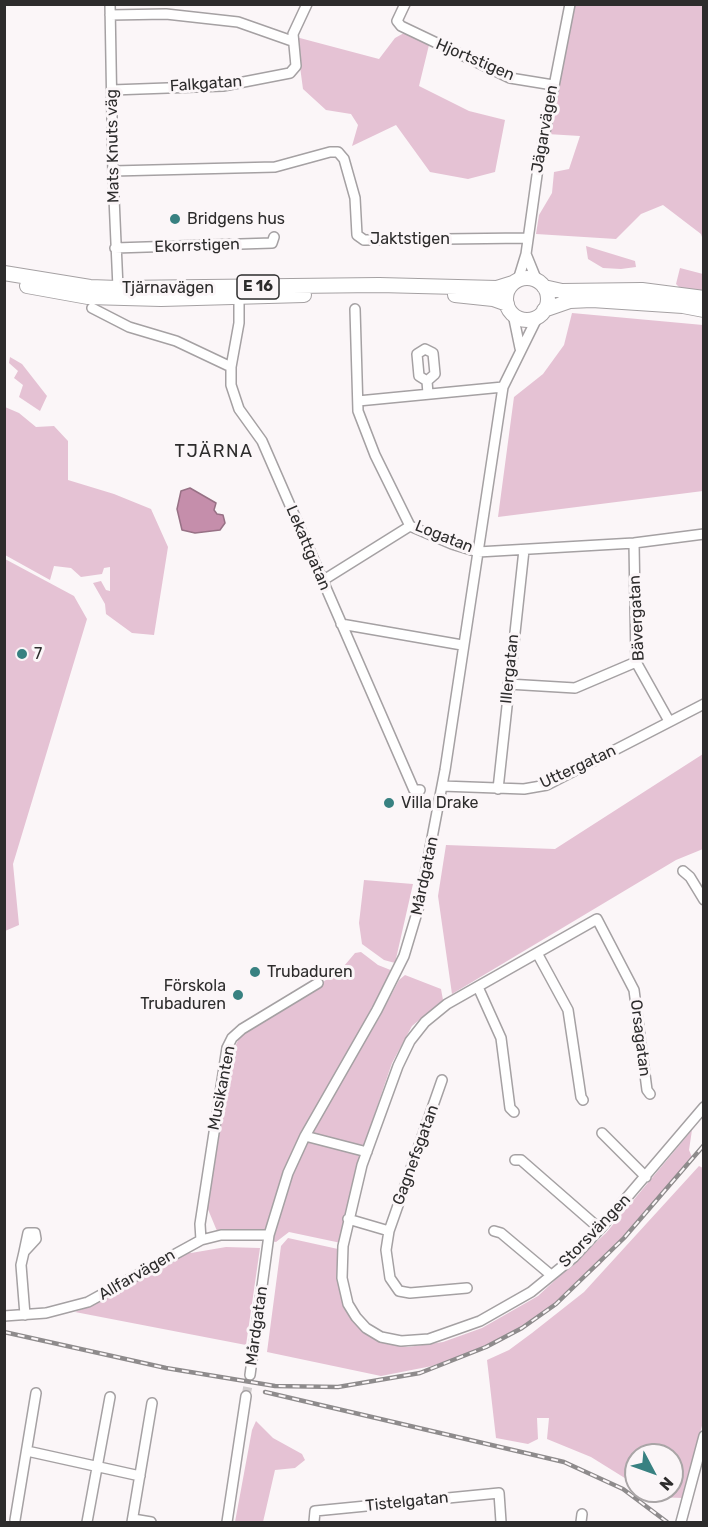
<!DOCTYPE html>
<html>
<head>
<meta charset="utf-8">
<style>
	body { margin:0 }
	#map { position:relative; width:708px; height:1527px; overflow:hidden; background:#fbf6f8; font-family:Rubik,sans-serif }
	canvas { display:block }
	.frame { position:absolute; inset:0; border:6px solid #2d2c2c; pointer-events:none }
	.north { position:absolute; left:624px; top:1443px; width:60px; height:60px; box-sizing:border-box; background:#fbf6f8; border:2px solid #a9a5a6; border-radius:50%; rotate:131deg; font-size:16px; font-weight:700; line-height:24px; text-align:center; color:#2d2c2c }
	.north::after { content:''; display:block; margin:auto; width:21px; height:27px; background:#388181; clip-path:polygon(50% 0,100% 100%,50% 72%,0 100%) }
</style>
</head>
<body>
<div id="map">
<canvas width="708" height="1527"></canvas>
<div class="frame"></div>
<div class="north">N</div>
</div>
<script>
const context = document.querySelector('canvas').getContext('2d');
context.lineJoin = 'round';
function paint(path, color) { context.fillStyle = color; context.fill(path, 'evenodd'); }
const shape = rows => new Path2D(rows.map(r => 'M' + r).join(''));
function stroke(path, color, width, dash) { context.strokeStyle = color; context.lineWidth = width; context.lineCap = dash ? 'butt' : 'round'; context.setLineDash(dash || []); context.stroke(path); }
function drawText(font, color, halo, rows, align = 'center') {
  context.font = font + ' Rubik,sans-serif'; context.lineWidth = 6; context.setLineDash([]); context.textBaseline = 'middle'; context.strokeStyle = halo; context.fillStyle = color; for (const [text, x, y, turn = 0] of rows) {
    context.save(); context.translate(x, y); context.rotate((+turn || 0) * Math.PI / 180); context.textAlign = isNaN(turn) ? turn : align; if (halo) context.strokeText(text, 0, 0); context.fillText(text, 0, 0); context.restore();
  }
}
paint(shape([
	[574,5,703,5,703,240,701,234,663,205,641,214,616,239,536,234,539,215,552,193,554,172,569,169,580,136,547,134],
	[404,33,429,45,419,86,469,111,505,120,495,172,468,179,430,172,396,125,352,146,358,125,351,114,326,110,303,89,296,37,379,59,395,38],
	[586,246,635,261,636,267,621,269,603,268,588,259],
	[680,268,703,274,703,294,683,291,676,284],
	[572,313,703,325,703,491,498,517,514,397,543,374,564,345],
	[10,357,22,364,47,396,40,411,19,397,23,385,14,378,18,371,9,363],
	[5,407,19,413,36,427,54,426,68,441,68,480,114,494,151,509,168,547,154,635,132,633,106,614,105,604,93,583,101,581,106,590,110,591,110,567,104,568,102,574,81,577,71,568,54,566,50,580,5,555],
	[5,559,74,596,87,619,13,864,19,925,5,931],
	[703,754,703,849,676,860,452,994,438,896,446,845,555,849],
	[364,880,413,884,395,963,384,960,362,944,359,923],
	[361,952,378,965,393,971,371,1015,303,1133,266,1232,217,1231,207,1207,229,1058,243,1031,339,972,355,953],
	[405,975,441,989,443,1000,412,1026,392,1063,364,1145,358,1147,312,1135,311,1130,378,1020,399,980],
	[692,1130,689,1150,692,1157,600,1265,550,1309,491,1346,432,1366,381,1376,267,1352,281,1246,288,1238,338,1249,337,1278,345,1307,364,1331,384,1343,408,1347,443,1342,482,1328,538,1296,606,1233],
	[306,1140,359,1152,362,1157,344,1221,341,1243,289,1232,276,1242,270,1241,290,1175],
	[699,1166,703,1168,703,1422,683,1498,655,1497,645,1491,672,1491,672,1455,636,1455,636,1485,591,1457,547,1439,549,1418,537,1418,538,1439,528,1444,496,1438,487,1360,509,1350,532,1333,584,1292],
	[226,1247,260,1248,246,1345,75,1312,100,1302,186,1250,191,1253],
	[256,1421,273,1438,302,1454,305,1460,295,1468,275,1470,263,1522,235,1522,252,1430]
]), '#e5c2d4');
const water = shape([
	[190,488,216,503,214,510,217,514,223,515,225,523,220,530,195,533,182,530,177,509,181,491,190,488]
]);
paint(water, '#c58eab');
stroke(water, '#977185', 1.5);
stroke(shape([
	[246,1396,250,1375]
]), '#d2cecf', 9, [9, 4.5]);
const minor = shape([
	[110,4,113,175,118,288],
	[405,4,397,21,401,26,510,78,553,85],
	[110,15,166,14,238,22,292,41],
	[112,90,223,86,290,73,296,66,293,34,307,4],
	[113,171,275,167,330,152,338,152,344,159,355,198,357,235,364,240,526,238],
	[115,248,272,243,274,237],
	[526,254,537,281],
	[518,280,526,254,538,168,570,4],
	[239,297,239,323,231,367,231,385,239,409,262,441,414,790,420,790],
	[92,308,129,327,176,341,231,367],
	[355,309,358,411,375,455,410,526,452,544,478,552,634,543,704,534],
	[513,314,520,348],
	[427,381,419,376,417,354,425,349,433,353,435,374,427,381,428,394],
	[358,401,503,387],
	[634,543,636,662,669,721],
	[322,581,410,526],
	[341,624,462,645],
	[508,684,575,688,636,662],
	[442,786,524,789,547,785,704,704],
	[498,789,524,550],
	[683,871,690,877,704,900],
	[537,953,568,1010,581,1097,583,1100],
	[478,987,501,1038,510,1108,514,1112],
	[442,1080,389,1231,386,1250,390,1278,399,1291,410,1293,467,1288],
	[650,1094,647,1090,634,990,597,919,447,1004,425,1022,410,1041,398,1066,362,1165,343,1246,342,1278,348,1304,356,1317,366,1328,381,1337,401,1341,429,1339,480,1321,531,1292,574,1257,600,1229,704,1107],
	[602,1133,646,1177],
	[305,1136,367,1152],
	[515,1160,521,1160,600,1229],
	[348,1219,389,1231],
	[494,1231,501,1233,551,1275],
	[201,1240,200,1224,227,1048,232,1038,242,1029,318,983],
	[24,1252,28,1233,35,1233,36,1239,24,1252,21,1265,25,1315],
	[4,1316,46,1313,88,1302,201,1240,221,1235,269,1235],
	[250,1375,269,1235,288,1173,305,1136,377,1010,404,956,419,906,445,770,503,387,538,316],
	[27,1451,140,1476],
	[133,1519,151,1522],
	[15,1520,36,1393],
	[87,1522,110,1397],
	[132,1522,152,1403],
	[227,1522,246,1396],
	[314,1522,315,1511,499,1493,501,1522],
	[581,1522,582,1514],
	[681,1522,704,1436]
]);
const highway = shape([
	[4,273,90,287,118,288,379,285,497,288,513,283],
	'506 299a21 21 0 1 1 42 0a21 21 0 1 1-42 0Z',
	[27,286,88,297,161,299,304,295],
	[544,287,562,291,642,290,704,298],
	[455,295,493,299,507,304],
	[544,310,570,301,592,300,683,306,704,310]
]);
stroke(minor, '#a5a1a3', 12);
stroke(highway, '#a5a1a3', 16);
stroke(minor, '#fff', 9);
stroke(highway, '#fff', 14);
const rail = shape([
	[4,1332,166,1368,275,1386,338,1387,420,1373,486,1347,522,1328,556,1304,624,1238,704,1145],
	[265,1392,564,1462,623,1489,667,1522]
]);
stroke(rail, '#8e8b8c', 4.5);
stroke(rail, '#fbf6f8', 2, [7]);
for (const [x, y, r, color] of [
	[175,219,6,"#388181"],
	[22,654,6,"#388181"],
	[389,803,6,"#388181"],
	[255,972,6,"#388181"],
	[238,995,6,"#388181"]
]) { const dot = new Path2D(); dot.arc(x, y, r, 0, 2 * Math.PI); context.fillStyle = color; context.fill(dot); stroke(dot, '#fbf6f8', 2); }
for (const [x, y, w] of [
	[258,287,42]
]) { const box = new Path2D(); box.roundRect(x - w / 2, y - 12, w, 24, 4.5); context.fillStyle = '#fbf6f8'; context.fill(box); stroke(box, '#2d2c2c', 1.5); }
drawText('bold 15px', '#2d2c2c', null, [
	["E 16",258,287]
]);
drawText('16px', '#2d2c2c', '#fbf6f8', [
	["Hjortstigen",475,60,23],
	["Falkgatan",206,84,-4],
	["Jägarvägen",545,129,-80],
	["Mats Knuts väg",113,146,-91],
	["Jaktstigen",410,239],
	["Ekorrstigen",197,246,-2],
	["Tjärnavägen",168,288],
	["Logatan",444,537,22],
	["Lekattgatan",308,548,67],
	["Bävergatan",637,618,-93],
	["Illergatan",510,669,-84],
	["Uttergatan",578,767,-25],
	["Mårdgatan",425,876,-78],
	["Orsagatan",640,1038,83],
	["Musikanten",222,1088,-79],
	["Gagnefsgatan",416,1155,-70],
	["Storsvängen",595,1231,-46],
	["Allfarvägen",137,1275,-30],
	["Mårdgatan",257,1326,-82],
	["Tistelgatan",407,1502,-6]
]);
drawText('16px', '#2d2c2c', '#fbf6f8', [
	["Bridgens hus",187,219],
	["7",34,654],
	["Villa Drake",401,803],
	["Trubaduren",267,972],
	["Förskola",226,986,"right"],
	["Trubaduren",226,1004,"right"]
], 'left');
context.letterSpacing = '1.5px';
drawText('18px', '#2d2c2c', '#fbf6f8', [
	["TJÄRNA",214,452]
]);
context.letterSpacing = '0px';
</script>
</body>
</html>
